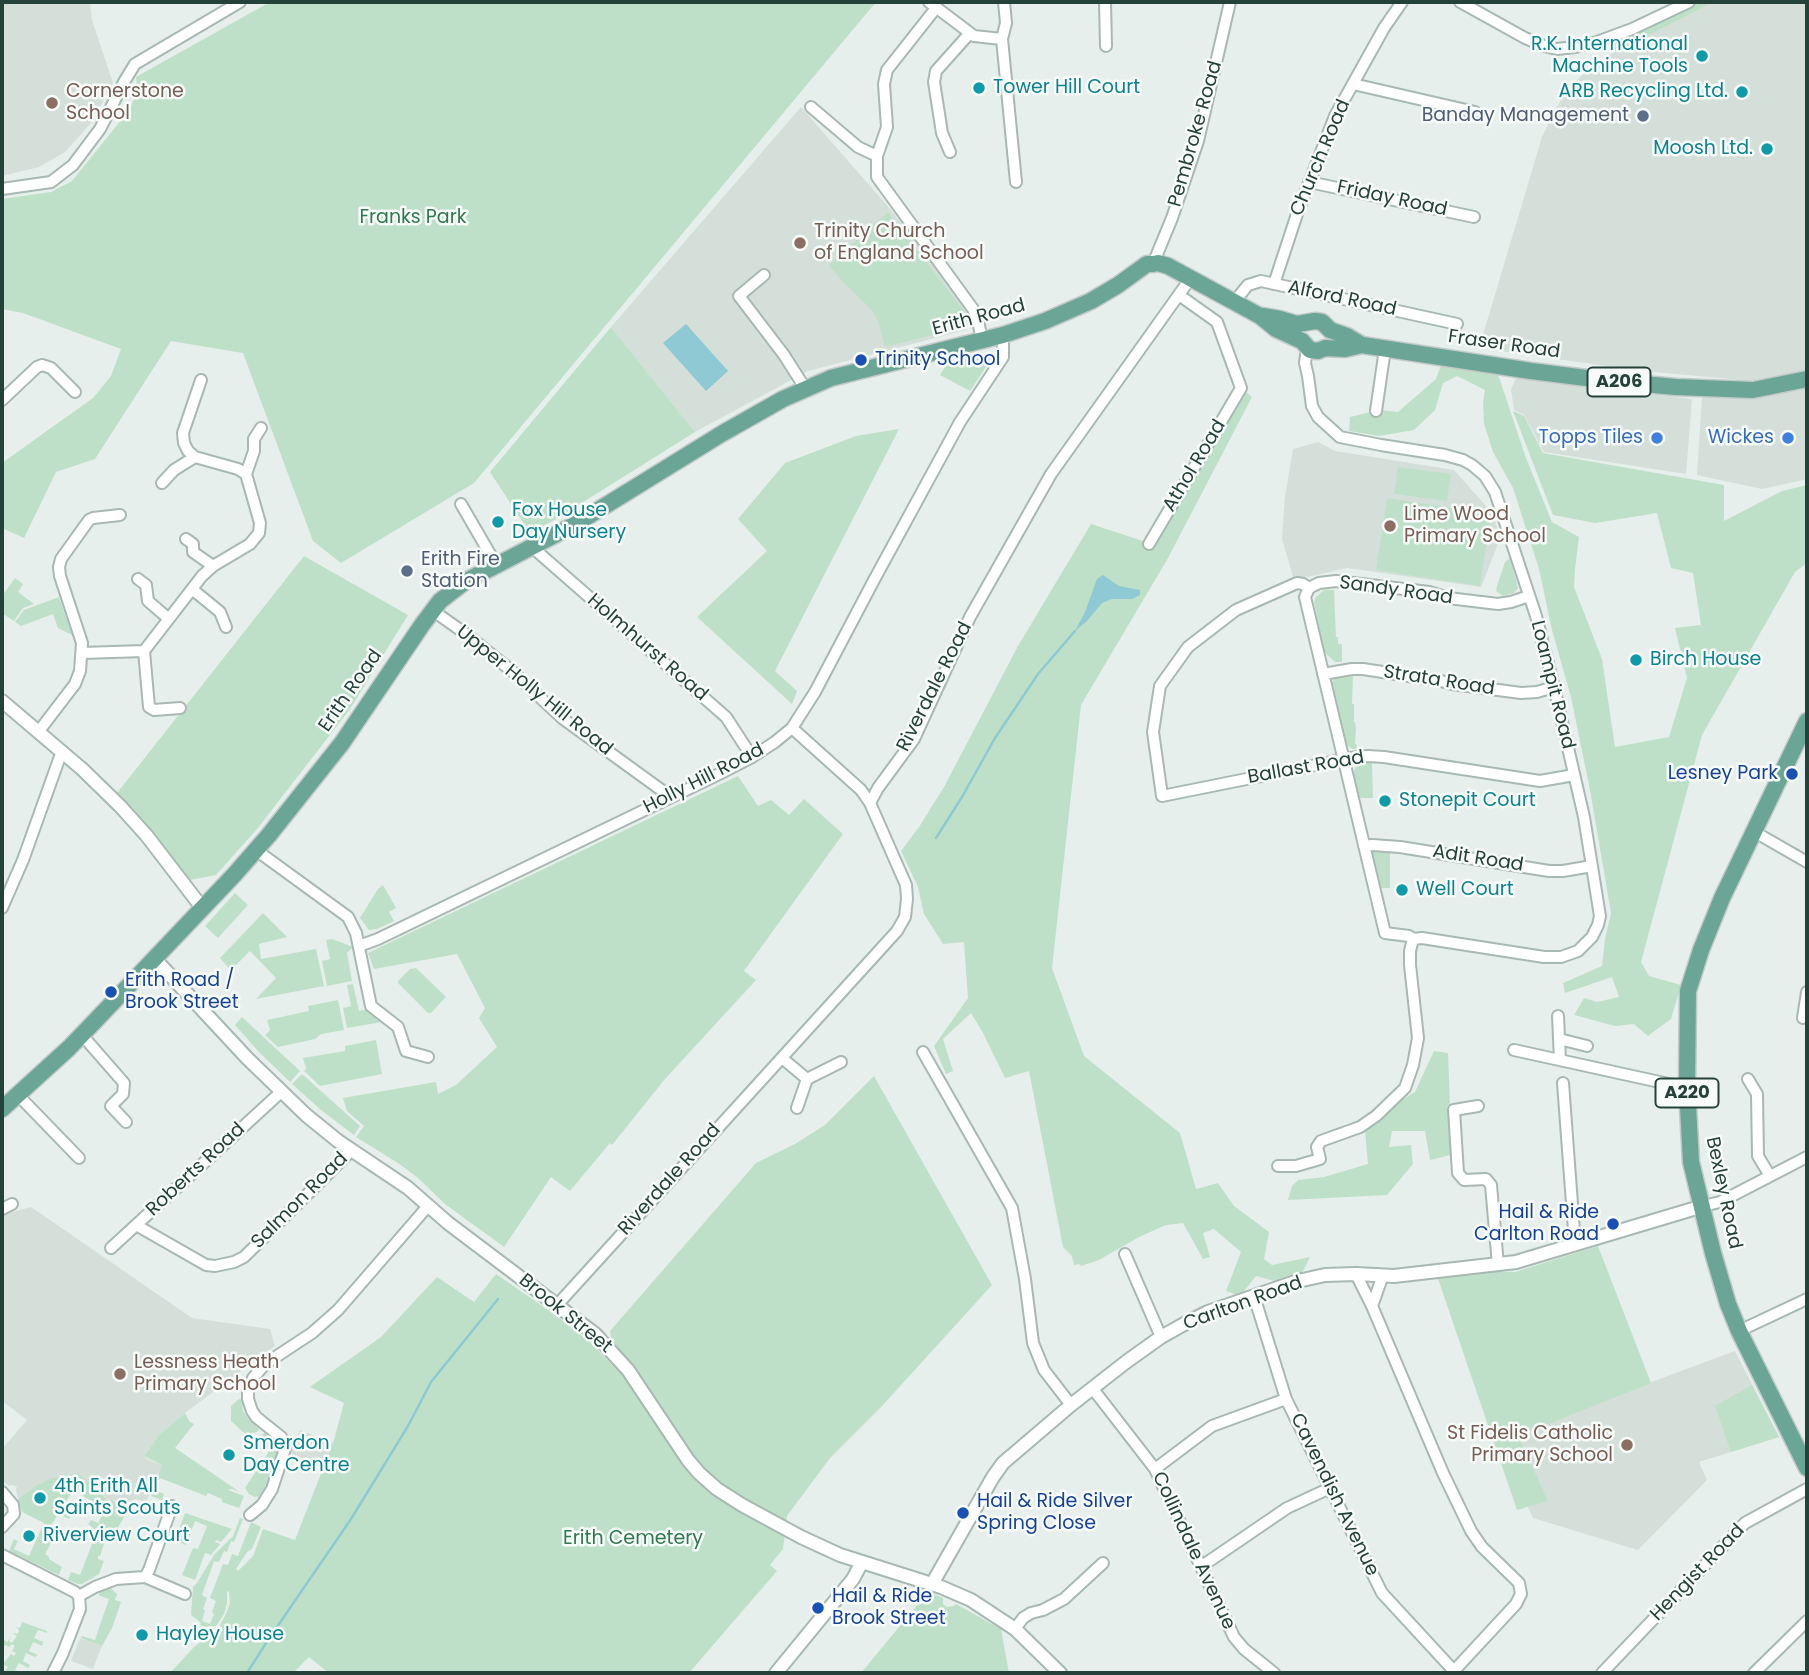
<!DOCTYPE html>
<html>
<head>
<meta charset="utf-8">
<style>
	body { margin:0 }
	#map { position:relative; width:1809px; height:1675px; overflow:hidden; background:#e6efeb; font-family:Poppins,sans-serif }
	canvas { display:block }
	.frame { position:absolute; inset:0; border:4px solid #24423a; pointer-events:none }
</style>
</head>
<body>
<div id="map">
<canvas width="1809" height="1675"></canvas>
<div class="frame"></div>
</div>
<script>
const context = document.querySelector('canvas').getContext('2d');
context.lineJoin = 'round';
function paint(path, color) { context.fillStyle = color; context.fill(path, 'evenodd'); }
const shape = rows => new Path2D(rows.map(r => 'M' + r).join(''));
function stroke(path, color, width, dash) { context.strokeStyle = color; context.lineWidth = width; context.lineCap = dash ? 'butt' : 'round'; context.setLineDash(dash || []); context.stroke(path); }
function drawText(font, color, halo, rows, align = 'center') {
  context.font = font + ' Poppins,sans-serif'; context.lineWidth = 5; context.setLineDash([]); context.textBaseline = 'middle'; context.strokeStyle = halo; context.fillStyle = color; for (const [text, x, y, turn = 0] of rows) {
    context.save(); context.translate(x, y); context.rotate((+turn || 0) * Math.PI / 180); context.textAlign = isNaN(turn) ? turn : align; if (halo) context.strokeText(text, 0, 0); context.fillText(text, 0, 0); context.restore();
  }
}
paint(shape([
	[2,2,90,2,92,20,113,83,91,123,65,152,39,167,2,176],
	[1713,2,1807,2,1807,371,1750,381,1634,370,1487,349,1489,340,1482,338,1542,137,1557,107,1565,94,1580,77,1612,53,1638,39,1689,15],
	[801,107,891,210,943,276,970,317,966,330,808,371,695,432,611,327],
	[1516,378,1692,399,1686,474,1544,452,1524,415,1514,410,1511,389],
	[1807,384,1807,479,1762,489,1697,475,1702,397],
	[1318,442,1335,451,1454,470,1493,514,1500,539,1481,587,1347,568,1294,580,1282,539,1285,497,1293,449],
	[31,1207,192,1318,270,1329,275,1346,185,1413,159,1435,144,1456,149,1460,162,1465,160,1471,146,1502,136,1499,131,1502,129,1509,113,1500,111,1502,79,1475,34,1487,18,1499,16,1490,17,1487,12,1485,9,1486,2,1479,2,1449,27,1420,2,1401,2,1215],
	[1735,1351,1779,1437,1699,1462,1707,1480,1638,1550,1533,1518,1497,1439],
	[300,1430,333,1443,324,1467,292,1454,292,1446,290,1441,297,1437],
	[80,1638,102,1646,93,1669,71,1661]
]), '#d4dfda');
paint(shape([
	[270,2,876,2,474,483,341,563,313,541,243,353,171,341,95,459,56,472,24,538,2,528,2,463,93,398,111,376,121,349,23,313,2,309,2,199,51,192,72,181,130,109,137,90,136,77],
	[1696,2,1713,2,1689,15,1615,52,1608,42],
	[888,212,967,315,960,328,885,347,878,321,872,310,843,282,829,265],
	[611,327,695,432,553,521,530,533,490,472],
	[986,354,991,357,988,364,970,391,940,375,947,364],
	[1442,363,1497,371,1526,458,1552,522,1579,537,1575,569,1574,587,1602,659,1615,747,1669,737,1687,678,1675,628,1701,625,1693,573,1671,568,1657,513,1595,523,1553,515,1513,411,1524,416,1543,453,1724,485,1724,521,1782,491,1807,485,1807,563,1795,572,1702,735,1641,962,1649,976,1681,985,1671,1019,1648,1036,1634,1024,1615,1026,1574,1015,1584,998,1597,1002,1619,997,1612,977,1565,993,1563,983,1602,966,1605,939,1611,913,1590,790,1571,697,1552,630,1539,569,1513,488,1493,452,1484,424,1483,402,1485,390,1457,376,1443,383,1435,410,1414,430,1379,436,1349,431,1350,417,1379,410,1398,412,1436,379],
	[1241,388,1252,397,1168,558,1081,705,1052,968,1084,1056,1180,1133,1196,1189,1218,1183,1234,1206,1269,1232,1264,1259,1272,1265,1310,1257,1300,1277,1278,1282,1256,1276,1240,1296,1226,1291,1241,1252,1214,1229,1203,1233,1210,1257,1203,1259,1183,1223,1166,1225,1139,1237,1099,1260,1081,1266,1079,1264,1074,1265,1072,1256,1063,1247,1029,1071,1005,1078,983,1033,971,1013,943,1039,953,1071,946,1074,934,1046,968,998,964,942,943,944,924,914,918,887,901,851,919,827,944,787,1018,646,1091,524,1149,543],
	[899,429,775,671,797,691,792,704,697,617,767,551,738,519,785,463,856,436],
	[1398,467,1451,474,1447,501,1394,494],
	[1387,498,1491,514,1480,586,1376,570],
	[304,556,408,615,350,709,257,829,216,875,190,880,154,833,117,793],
	[1510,558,1518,588,1514,593,1503,596,1496,591,1497,586,1505,562],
	[15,578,23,584,18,592,34,604,23,608,14,621,2,613,2,596],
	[1324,590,1334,590,1336,637,1338,637,1338,644,1342,644,1342,662,1335,662,1324,652,1314,602,1316,597],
	[59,597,72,635,58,628,53,614,21,626,15,622,24,610],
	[1353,676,1352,704,1354,704,1354,722,1355,722,1356,729,1355,744,1357,745,1356,749,1353,749,1345,744,1331,684,1334,679],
	[1372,763,1373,798,1357,798,1352,776,1357,764],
	[738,776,758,806,771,800,789,815,804,799,843,834,744,971,756,980,665,1079,612,1145,610,1143,570,1191,551,1177,504,1247,445,1204,418,1178,398,1163,356,1137,364,1126,347,1111,343,1098,436,1082,438,1094,456,1085,497,1047,479,1018,485,1008,457,954,374,969,368,953],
	[1372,852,1390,853,1390,888,1377,888,1369,856],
	[383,885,396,908,389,912,394,921,377,929,369,930,360,918,378,889],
	[235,893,248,905,218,938,205,926],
	[263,913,287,937,259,944,261,959,316,949,324,986,256,999,276,978,250,951,231,970,220,958],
	[332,939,353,947,347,953,352,981,327,986,322,961,330,959,326,940],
	[416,968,446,997,431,1013,428,1013,398,983,398,981,410,969],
	[353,984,359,1011,368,1009,372,1012,382,1022,347,1028,343,1008,351,1006,347,985],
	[338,1000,344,1030,321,1034,315,1039,278,1047,265,1035,270,1030,267,1020,309,1011,308,1006],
	[242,1017,300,1071,290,1082,259,1052,235,1025],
	[376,1040,382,1074,320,1086,304,1071,306,1069,303,1058,345,1051,345,1046],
	[1434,1051,1448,1053,1450,1106,1455,1154,1430,1160,1425,1131,1392,1131,1389,1147,1411,1145,1413,1164,1387,1195,1288,1200,1292,1186,1298,1180,1324,1177,1368,1164,1365,1131,1383,1112,1415,1092],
	[302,1074,360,1126,354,1135,321,1110,292,1084],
	[874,1076,992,1285,882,1406,830,1458,787,1516,783,1549,770,1565,777,1571,689,1673,329,1673,309,1657,293,1673,170,1673,194,1647,218,1629,226,1614,230,1603,229,1591,227,1592,227,1603,224,1614,216,1626,205,1627,200,1625,201,1623,191,1615,193,1587,197,1583,214,1555,233,1536,240,1518,243,1519,234,1542,231,1541,227,1552,224,1551,219,1562,214,1561,202,1595,207,1598,203,1609,205,1610,202,1621,210,1624,214,1614,212,1612,216,1601,210,1598,223,1564,228,1565,232,1554,238,1556,251,1522,261,1527,252,1549,247,1552,236,1569,238,1571,253,1556,263,1529,295,1540,333,1443,344,1403,310,1387,381,1337,437,1277,474,1302,496,1274,558,1317,591,1343,616,1369,610,1331,756,1163,795,1144,825,1125],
	[1598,1246,1651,1383,1518,1436,1548,1501,1517,1510,1435,1270,1515,1272],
	[1752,1385,1779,1437,1731,1452,1715,1406],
	[239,1399,241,1399,243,1411,249,1420,259,1429,257,1432,247,1434,243,1432,231,1421,231,1406],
	[185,1413,189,1421,194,1424,175,1448,240,1492,232,1489,228,1490,244,1496,239,1508,222,1502,222,1499,208,1493,206,1496,160,1478,155,1490,164,1494,162,1500,151,1496,162,1465,144,1456,159,1435],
	[265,1433,277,1445,278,1454,262,1494,260,1496,255,1497,249,1494,245,1488,270,1450,256,1438],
	[79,1474,110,1502,112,1500,129,1509,111,1539,106,1538,100,1556,98,1556,98,1559,104,1561,99,1574,82,1584,78,1584,68,1580,71,1572,80,1575,97,1531,88,1524,91,1520,98,1523,105,1509,83,1496,84,1493,74,1488,62,1508,73,1514,69,1519,58,1514,45,1535,53,1540,45,1554,49,1557,49,1559,62,1567,59,1575,9,1551,14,1539,18,1541,14,1549,29,1556,44,1523,22,1512,18,1499,34,1487,50,1479,66,1475],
	[185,1513,232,1529,221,1542,216,1540,215,1542,220,1544,211,1555,205,1553,195,1580,182,1575,193,1548,198,1549,207,1526,195,1521,186,1545,175,1541],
	[107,1585,117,1594,115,1600,121,1602,112,1628,102,1646,81,1638,82,1636,95,1640,109,1599,98,1595,100,1593,98,1590],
	[928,1592,943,1598,943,1604,947,1607,954,1606,956,1604,1001,1629,1009,1673,861,1673],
	[22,1622,47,1631,47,1633,38,1630,34,1638,43,1642,42,1646,33,1642,29,1651,38,1655,35,1657,26,1653,23,1661,30,1665,28,1668,19,1663,15,1670,21,1673,2,1673,2,1669,5,1671,8,1667,3,1664,11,1654,14,1656,16,1653,12,1651,15,1646,12,1644,9,1647,5,1645,2,1651,2,1638,7,1642,11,1637,9,1641,12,1643,17,1636,13,1634,14,1633,18,1634,19,1630,16,1627,20,1628]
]), '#bfe0c8');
paint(shape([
	[686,324,728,371,706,391,663,343],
	[1103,575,1119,586,1140,590,1140,595,1132,599,1112,599,1102,603,1087,621,1075,631,1085,612,1097,579]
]), '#8ec9d4');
stroke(shape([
	[936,838,962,797,995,738,1038,674,1075,631],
	[247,1673,266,1643,351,1519,408,1426,431,1382,498,1299]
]), '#8ec9d4', 2.5);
const minor = shape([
	[929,2,974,36,1002,39],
	[1004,2,1006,23,1002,39,1016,182],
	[1105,2,1106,46],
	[1460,2,1525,38,1544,46,1557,49,1575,47,1597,42,1632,29,1689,2],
	[936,8,887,70,884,84,887,127,877,156,877,177,973,309,978,321,982,340],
	[1353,84,1475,112],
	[811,107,858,147,877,156],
	[950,152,942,133,934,82,936,71,970,33],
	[1309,182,1474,217],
	[2,189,51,182,73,165,100,129,124,82,135,64,240,2],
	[1153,264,1172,218,1198,141,1230,2],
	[764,275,739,296,784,355,805,388],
	[1274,284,1297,214,1335,116,1384,28,1402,2],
	[1234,302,1248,285,1261,281,1457,324],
	[1307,348,1305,363,1308,376,1312,406,1318,417,1340,437,1381,445,1445,455,1463,460,1472,465,1485,476,1495,492,1536,616,1554,687,1584,817,1600,916,1598,925,1592,937,1578,951,1561,957,1544,957,1422,938,1413,939,1409,936,1385,933,1305,597,1309,588],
	[2,400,37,367,42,365,51,368,75,392],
	[1376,411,1385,349],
	[246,474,254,451,254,439,261,428],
	[162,483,174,470,195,457],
	[461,504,497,566],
	[186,539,193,544,193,552,213,566],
	[1149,544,1241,388,1217,322,1179,295],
	[532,547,726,717,752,757],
	[138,579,146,585,148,601,169,619],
	[1309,588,1303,584,1297,583,1236,610,1188,647,1160,686,1153,732,1162,796,1356,757,1368,756,1384,757,1540,781,1574,775],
	[1309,588,1319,583,1336,581,1429,592,1448,598,1498,604,1511,602,1529,596],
	[192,589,220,612,226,627],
	[432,610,466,634,513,672,562,718,671,797],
	[144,651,149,707,154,710,180,708],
	[82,653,144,651,202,576,213,566,250,544,259,533,260,523,246,474,238,469,195,457,188,451,184,443,183,433,201,380],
	[1323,674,1352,669,1363,669,1441,681,1452,684,1521,693,1537,692,1554,687],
	[39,731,75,684,80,671,82,643,60,576,59,567,61,559,89,520,93,518,120,515],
	[870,803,878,788,914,739,970,617,1051,474,1190,279],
	[1753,831,1807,862],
	[1364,846,1372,845,1400,847,1549,871,1563,871,1592,866],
	[256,850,348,917,356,933,371,1006,398,1027,406,1051,428,1057],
	[2,908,23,860,62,751],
	[359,946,378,939,719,774,752,757,775,742,792,728,815,692,874,580,960,422,1003,357,1003,335],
	[1558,1016,1560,1060],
	[1803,1018,1807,992],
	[82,1035,124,1083,123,1094,111,1106,126,1122],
	[1559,1039,1587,1046],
	[1514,1050,1687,1088],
	[923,1052,1012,1208,1025,1279,1033,1343,1044,1370,1071,1405],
	[782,1058,807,1079,797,1108],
	[807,1079,841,1062],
	[1748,1079,1757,1094,1758,1156,1770,1176],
	[1563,1083,1575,1244],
	[17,1094,79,1158],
	[1478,1106,1454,1110,1458,1173,1464,1180,1486,1179,1491,1185,1498,1265],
	[1278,1166,1296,1166,1320,1159,1317,1147,1321,1141,1360,1127,1376,1116,1405,1088,1413,1065,1418,1038,1410,965,1410,951,1413,939],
	[1703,1206,1720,1202,1807,1157],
	[2,1209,12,1204],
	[136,1225,206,1265,215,1266,234,1262,244,1257,352,1150],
	[111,1248,281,1092],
	[1125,1254,1161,1337],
	[1356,1274,1372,1306,1443,1473,1471,1531,1482,1547,1519,1583,1521,1594,1516,1604,1452,1673],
	[1254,1296,1286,1399,1382,1593,1454,1671],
	[558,1304,897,931,905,917,907,899,906,885,870,803,861,790,792,728],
	[1372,1306,1383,1275],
	[1739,1331,1807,1299],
	[1093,1389,1155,1469,1234,1637,1244,1649,1274,1673],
	[1155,1469,1212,1426,1286,1399],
	[2,1492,13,1505,14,1514,2,1527],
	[250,1515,262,1505,272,1489,285,1449,284,1442,281,1437,256,1417,252,1411,248,1399,248,1392,253,1378,265,1364,312,1333,338,1310,428,1206],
	[2,1555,75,1592,79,1596],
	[1202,1566,1287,1508,1330,1488],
	[145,1577,185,1594],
	[79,1596,95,1587,116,1579,145,1577,149,1570,172,1506],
	[1015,1629,1023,1618,1031,1613,1043,1610,1064,1599,1103,1563],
	[53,1673,63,1653,80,1609,79,1596],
	[1602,1673,1745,1523,1807,1489],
	[1754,1673,1807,1621]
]);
const tertiary = shape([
	[2,701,82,769,120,806,147,836,203,909],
	[155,959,247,1058,306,1115,338,1141,408,1188,448,1223,595,1334,628,1370,688,1460,699,1473,717,1489,742,1505,801,1537,840,1555,941,1587,971,1600,1015,1629,1060,1673],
	[932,1584,993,1477,1003,1463,1071,1405,1126,1362,1161,1337,1186,1323,1208,1312,1298,1281,1325,1275,1356,1274,1394,1276,1516,1262,1703,1206],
	[776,1673,853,1579,862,1562]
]);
const primary = shape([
	[1263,316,1280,319,1297,324,1315,321,1322,322,1330,330,1347,336,1362,345,1531,371,1610,381,1676,387,1753,390,1807,379],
	[1807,721,1722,898,1701,950,1688,991,1687,1088,1691,1162,1713,1253,1728,1304,1739,1331,1807,1468],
	[2,1109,69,1048,97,1019,234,875,269,835,342,743,422,625,440,601,466,581,574,525,723,433,783,399,831,378,1003,335,1045,321,1091,301,1118,285,1147,264,1153,264,1158,263,1168,266,1260,316,1276,329,1302,341,1310,350,1318,351,1325,348,1345,349,1362,345]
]);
stroke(minor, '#a8b8b2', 14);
stroke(tertiary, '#a8b8b2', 16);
stroke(primary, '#c2cac8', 19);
stroke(minor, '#fff', 10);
stroke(tertiary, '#fff', 12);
stroke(primary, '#6aa596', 16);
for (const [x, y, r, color] of [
	[1702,56,7,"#0f9aa8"],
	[979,88,7,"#0f9aa8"],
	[1742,92,7,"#0f9aa8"],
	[52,103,7,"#8d6e63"],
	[1643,116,7,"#5c6f8a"],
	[1767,149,7,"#0f9aa8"],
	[800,243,7,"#8d6e63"],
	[861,360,7,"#1a4fb4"],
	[1657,438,7,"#3f7fe0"],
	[1788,438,7,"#3f7fe0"],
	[498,522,7,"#0f9aa8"],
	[1390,526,7,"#8d6e63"],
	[407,571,7,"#5c6f8a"],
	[1636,660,7,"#0f9aa8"],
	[1792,774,7,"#1a4fb4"],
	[1385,801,7,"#0f9aa8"],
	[1402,890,7,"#0f9aa8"],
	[111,992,7,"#1a4fb4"],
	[1613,1224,7,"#1a4fb4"],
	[120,1374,7,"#8d6e63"],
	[1627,1445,7,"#8d6e63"],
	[229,1455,7,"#0f9aa8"],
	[40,1498,7,"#0f9aa8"],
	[963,1513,7,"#1a4fb4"],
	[29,1536,7,"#0f9aa8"],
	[818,1608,7,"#1a4fb4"],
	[142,1635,7,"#0f9aa8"]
]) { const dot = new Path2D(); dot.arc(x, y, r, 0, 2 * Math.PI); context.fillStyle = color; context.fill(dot); stroke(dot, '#f7fbf9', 2.5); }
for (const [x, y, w] of [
	[1619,382,63],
	[1687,1093,63]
]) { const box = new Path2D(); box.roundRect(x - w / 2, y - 14.5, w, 29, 5); context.fillStyle = '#f7fbf9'; context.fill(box); stroke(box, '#24423a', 2); }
drawText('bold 18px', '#24423a', null, [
	["A206",1619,382],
	["A220",1687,1093]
]);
drawText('19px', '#0d838f', '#f7fbf9', [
	["R.K. International",1688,45,"right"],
	["Machine Tools",1688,67,"right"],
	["Tower Hill Court",993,88],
	["ARB Recycling Ltd.",1728,92,"right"],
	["Moosh Ltd.",1753,149,"right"],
	["Fox House",512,511],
	["Day Nursery",512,533],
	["Birch House",1650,660],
	["Stonepit Court",1399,801],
	["Well Court",1416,890],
	["Smerdon",243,1444],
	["Day Centre",243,1466],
	["4th Erith All",54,1487],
	["Saints Scouts",54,1509],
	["Riverview Court",43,1536],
	["Hayley House",156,1635]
], 'left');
drawText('19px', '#785e54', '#f7fbf9', [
	["Cornerstone",66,92],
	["School",66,114],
	["Trinity Church",814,232],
	["of England School",814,254],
	["Lime Wood",1404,515],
	["Primary School",1404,537],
	["Lessness Heath",134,1363],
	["Primary School",134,1385],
	["St Fidelis Catholic",1613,1434,"right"],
	["Primary School",1613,1456,"right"]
], 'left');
drawText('19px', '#4e5e75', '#f7fbf9', [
	["Banday Management",1629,116],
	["Erith Fire",421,560,"left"],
	["Station",421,582,"left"]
], 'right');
drawText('19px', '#24423a', '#f7fbf9', [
	["Pembroke Road",1196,134,-74],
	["Church Road",1321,158,-67],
	["Friday Road",1392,199,12],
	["Alford Road",1342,299,12],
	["Erith Road",979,318,-15],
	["Fraser Road",1504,345,8],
	["Athol Road",1195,466,-59],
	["Sandy Road",1396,591,8],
	["Holmhurst Road",647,648,41],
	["Strata Road",1439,681,9],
	["Loampit Road",1552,685,76],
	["Riverdale Road",935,687,-63],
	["Erith Road",351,691,-55],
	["Upper Holly Hill Road",534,691,39],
	["Ballast Road",1306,768,-10],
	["Holly Hill Road",704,779,-27],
	["Adit Road",1478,859,9],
	["Roberts Road",196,1170,-43],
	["Riverdale Road",670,1180,-48],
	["Bexley Road",1723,1193,78],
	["Salmon Road",300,1201,-45],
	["Carlton Road",1243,1304,-20],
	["Brook Street",565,1314,39],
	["Cavendish Avenue",1334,1495,64],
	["Collindale Avenue",1193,1551,65],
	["Hengist Road",1698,1573,-46]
]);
drawText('19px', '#2d7a4b', '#f7fbf9', [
	["Franks Park",413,218],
	["Erith Cemetery",633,1539]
]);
drawText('19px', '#164399', '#f7fbf9', [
	["Trinity School",875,360],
	["Lesney Park",1778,774,"right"],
	["Erith Road /",125,981],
	["Brook Street",125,1003],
	["Hail & Ride",1599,1213,"right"],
	["Carlton Road",1599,1235,"right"],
	["Hail & Ride Silver",977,1502],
	["Spring Close",977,1524],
	["Hail & Ride",832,1597],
	["Brook Street",832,1619]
], 'left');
drawText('19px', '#366cbe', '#f7fbf9', [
	["Topps Tiles",1643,438],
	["Wickes",1774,438]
], 'right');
</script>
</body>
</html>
